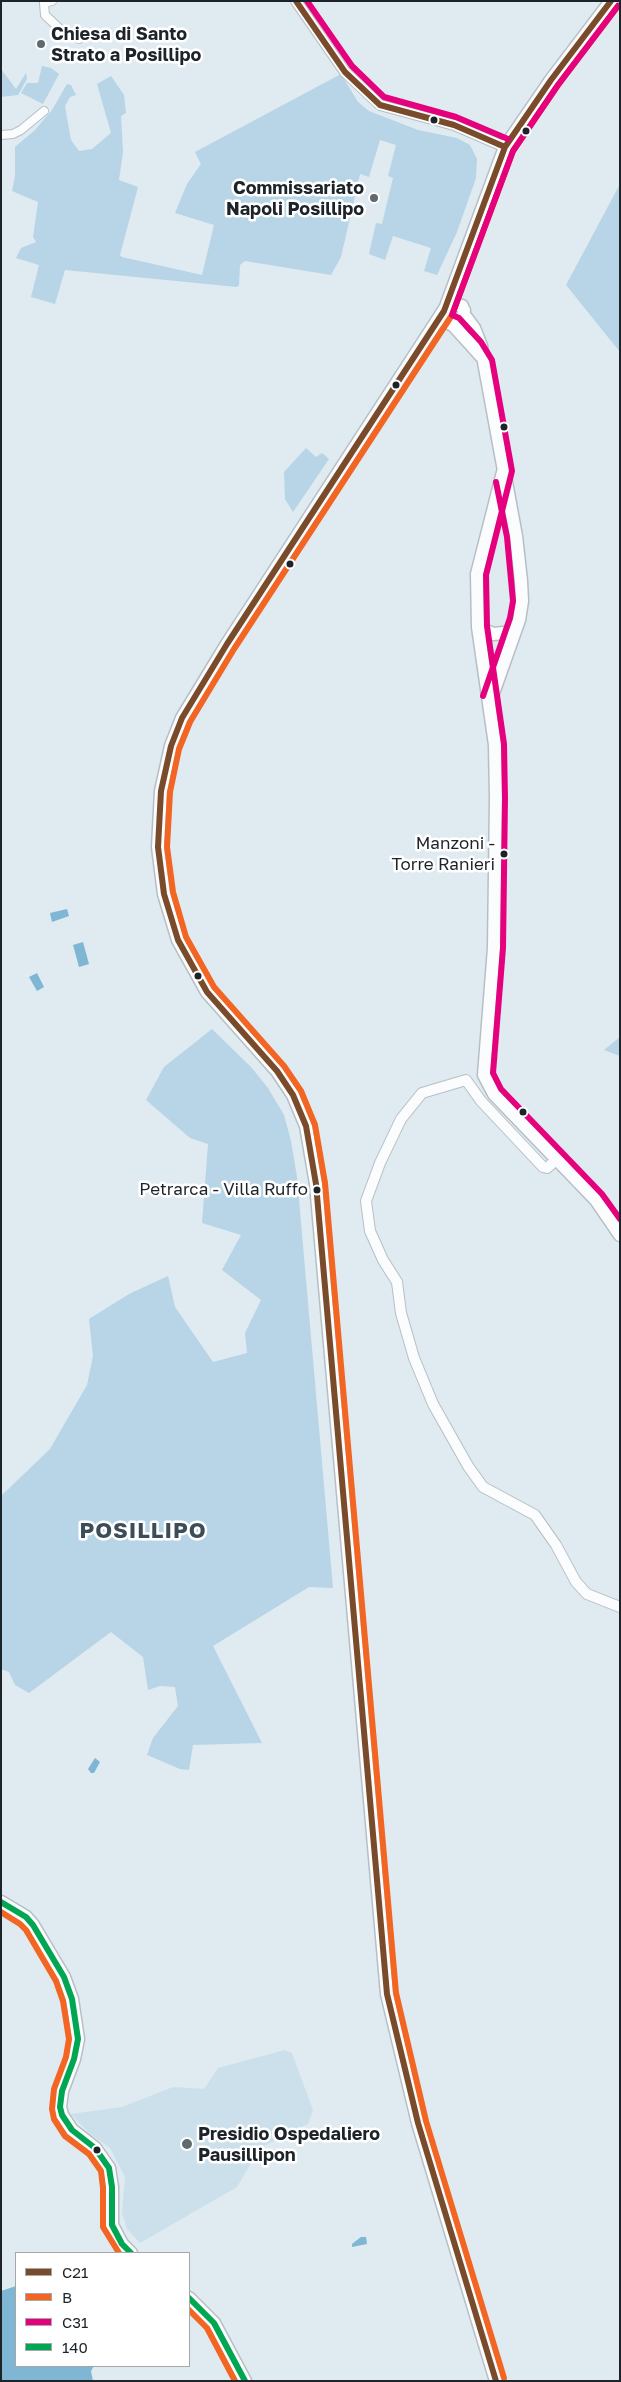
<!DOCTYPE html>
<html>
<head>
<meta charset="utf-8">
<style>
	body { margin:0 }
	#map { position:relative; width:621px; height:2382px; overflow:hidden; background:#dfeaf1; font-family:"Golos Text",sans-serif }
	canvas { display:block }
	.frame { position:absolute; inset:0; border:2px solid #1d2429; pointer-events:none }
	.legend { position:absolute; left:15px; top:2252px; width:175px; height:115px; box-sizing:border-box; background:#fff; border:1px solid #a5a7a9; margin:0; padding:6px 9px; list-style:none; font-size:15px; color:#1d2429 }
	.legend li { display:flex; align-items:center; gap:10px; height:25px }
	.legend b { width:25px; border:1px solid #a5a7a9 }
</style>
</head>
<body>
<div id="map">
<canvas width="621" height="2382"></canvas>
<div class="frame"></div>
<ul class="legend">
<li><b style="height:6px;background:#7a4b2a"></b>C21</li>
<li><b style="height:6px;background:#f26522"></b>B</li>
<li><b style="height:6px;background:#e5007d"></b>C31</li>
<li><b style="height:6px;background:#00a651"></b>140</li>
</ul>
</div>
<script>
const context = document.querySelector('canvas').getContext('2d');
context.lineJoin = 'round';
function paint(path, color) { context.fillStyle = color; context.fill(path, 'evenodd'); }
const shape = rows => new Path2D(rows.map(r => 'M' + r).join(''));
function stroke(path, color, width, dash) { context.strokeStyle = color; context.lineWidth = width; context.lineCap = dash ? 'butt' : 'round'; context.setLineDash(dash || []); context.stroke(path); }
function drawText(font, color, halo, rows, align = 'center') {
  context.font = font + ' "Golos Text",sans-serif'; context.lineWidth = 5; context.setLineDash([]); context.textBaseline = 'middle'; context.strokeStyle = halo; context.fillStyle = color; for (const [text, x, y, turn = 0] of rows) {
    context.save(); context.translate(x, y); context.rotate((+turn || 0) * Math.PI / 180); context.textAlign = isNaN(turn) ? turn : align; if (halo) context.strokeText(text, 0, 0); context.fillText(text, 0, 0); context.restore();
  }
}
paint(shape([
	[285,2050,292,2053,313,2110,308,2124,260,2148,237,2187,140,2243,127,2229,122,2213,125,2177,110,2148,89,2133,71,2114,122,2107,173,2087,204,2089,218,2068]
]), '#cce0ec');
paint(shape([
	[42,66,51,68,59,74,43,104,21,93,27,83,38,83],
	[1,69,16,89,26,73,27,79,18,95,1,97],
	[341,74,358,102,369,111,418,130,457,138,470,145,477,159,476,178,457,232,437,275,424,271,431,248,393,236,385,260,369,254,376,223,382,224,393,178,388,176,396,145,380,140,369,177,360,174,341,257,331,275,245,261,240,265,239,285,237,287,65,270,55,304,31,297,39,265,16,258,21,248,36,242,33,237,38,202,12,191,15,176,15,147,35,130,52,110,67,84,71,85,76,95,70,97,65,106,71,140,79,151,92,149,111,133,97,84,111,76,124,95,126,113,121,116,123,152,119,180,138,187,120,255,122,257,202,275,214,225,175,213,187,184,201,164,195,152],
	[620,184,620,352,566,285],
	[306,448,316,457,322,453,329,459,293,512,285,499,284,472],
	[212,1029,251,1067,268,1088,284,1115,291,1141,297,1177,333,1588,309,1587,213,1646,262,1743,193,1745,189,1770,180,1769,147,1755,153,1738,178,1706,175,1687,160,1686,148,1690,143,1657,111,1632,29,1693,15,1685,9,1672,1,1669,1,1496,50,1449,87,1385,93,1356,89,1319,129,1294,168,1276,175,1307,213,1362,247,1353,245,1333,261,1300,222,1270,241,1235,202,1223,208,1144,190,1138,146,1100,164,1067],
	[620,1037,620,1056,604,1050]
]), '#b7d5e6');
paint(shape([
	[67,909,69,916,52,922,50,913],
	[83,942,89,964,79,967,73,945],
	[37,973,44,987,37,991,29,977],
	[95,1758,100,1762,94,1773,91,1773,88,1769],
	[361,2237,366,2237,367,2244,352,2247,352,2244],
	[16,2286,16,2366,94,2366,91,2371,93,2381,1,2381,1,2291]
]), '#7fb6d4');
const pedestrian = shape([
	[52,1,44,3,45,15,63,32,79,39],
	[1,135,13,134,21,130,44,111]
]);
const minor = shape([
	[296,1,345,72,380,105,454,125,505,147],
	[557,1159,547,1168,543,1167,481,1101,466,1080,422,1093,401,1119,380,1163,366,1201,370,1231,383,1260,397,1282,401,1313,414,1358,433,1404,468,1466,483,1487,535,1515,556,1545,576,1582,587,1594,620,1607]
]);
const tertiary = shape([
	[462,306,452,303,446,307,227,644,182,718,171,746,161,791,158,847,164,894,178,940,207,992,277,1071,293,1095,306,1126,316,1184,387,1994,418,2123,496,2381],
	[445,309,505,147,551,80,611,1],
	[444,311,446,322,453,325,463,321,464,310],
	[465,316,474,328,481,346,516,536,521,581,522,601,519,620,491,699],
	[453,325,481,356],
	[503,472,477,574,478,627,495,745,496,798,494,948,484,1075,494,1094,596,1200,620,1235],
	[478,627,493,634,514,632],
	[1,1902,26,1917,33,1925,64,1977,72,1999,78,2039,74,2059,62,2091,60,2107,62,2115,72,2130,95,2148,109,2168,112,2187,112,2225,122,2244,131,2253],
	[189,2298,214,2323,245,2381]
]);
stroke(pedestrian, '#b7bfc4', 10);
stroke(minor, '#b7bfc4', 12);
stroke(tertiary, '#b7bfc4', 15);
stroke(pedestrian, '#fafcfd', 8);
stroke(minor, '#fafcfd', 10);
stroke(tertiary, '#fafcfd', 12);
stroke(shape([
	[296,1,345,72,380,105,454,125,505,147],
	[496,2381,418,2123,387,1994,316,1184,306,1126,293,1095,277,1071,207,992,178,940,164,894,158,847,161,791,171,746,182,718,227,644,444,311,505,147,551,80,611,1]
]), '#7a4b2a', 6);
stroke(shape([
	[1,1912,20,1924,26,1930,56,1981,63,2001,69,2039,66,2057,54,2089,52,2109,54,2119,65,2136,89,2154,101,2171,103,2188,103,2227,119,2253],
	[189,2310,207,2328,235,2381],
	[504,2378,426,2121,396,1993,325,1183,315,1125,301,1091,284,1066,214,987,186,937,173,892,167,847,170,792,179,749,190,722,234,649,452,315,513,151,558,85,618,6]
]), '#f26522', 6);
stroke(shape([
	[307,1,352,66,384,97,456,117,508,139],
	[618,6,558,85,513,151,452,315,459,318,481,342,492,360,512,471,486,575,487,626,504,744,505,798,503,948,493,1073,501,1089,602,1194,620,1219],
	[483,696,510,618,513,601,507,537,496,482]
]), '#e5007d', 6);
stroke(shape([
	[1,1902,26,1917,33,1925,64,1977,72,1999,78,2039,74,2059,62,2091,60,2107,62,2115,72,2130,95,2148,109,2168,112,2187,112,2225,122,2244,131,2253],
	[189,2298,214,2323,245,2381]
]), '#00a651', 6);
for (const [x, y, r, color] of [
	[41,44,5,"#61696f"],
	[434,120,4.5,"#1d2429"],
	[526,131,4.5,"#1d2429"],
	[374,198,5,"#61696f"],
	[396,385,4.5,"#1d2429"],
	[504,427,4.5,"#1d2429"],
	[290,564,4.5,"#1d2429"],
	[504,854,4.5,"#1d2429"],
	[198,976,4.5,"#1d2429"],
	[523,1112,4.5,"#1d2429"],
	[317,1190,4.5,"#1d2429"],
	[187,2144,6,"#61696f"],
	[97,2150,4.5,"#1d2429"]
]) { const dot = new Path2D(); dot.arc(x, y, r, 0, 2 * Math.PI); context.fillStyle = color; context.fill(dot); stroke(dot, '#fff', 2); }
drawText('17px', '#1d2429', '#fff', [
	["Manzoni -",495,844],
	["Torre Ranieri",495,865],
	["Petrarca - Villa Ruffo",308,1190]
], 'right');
drawText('bold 18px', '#1d2429', '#fff', [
	["Chiesa di Santo",51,34],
	["Strato a Posillipo",51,55],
	["Commissariato",364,188,"right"],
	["Napoli Posillipo",364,209,"right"],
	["Presidio Ospedaliero",198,2134],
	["Pausillipon",198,2155]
], 'left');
context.letterSpacing = '1px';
drawText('bold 22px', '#3c4d57', '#fff', [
	["POSILLIPO",143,1531]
]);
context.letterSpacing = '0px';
</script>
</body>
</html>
